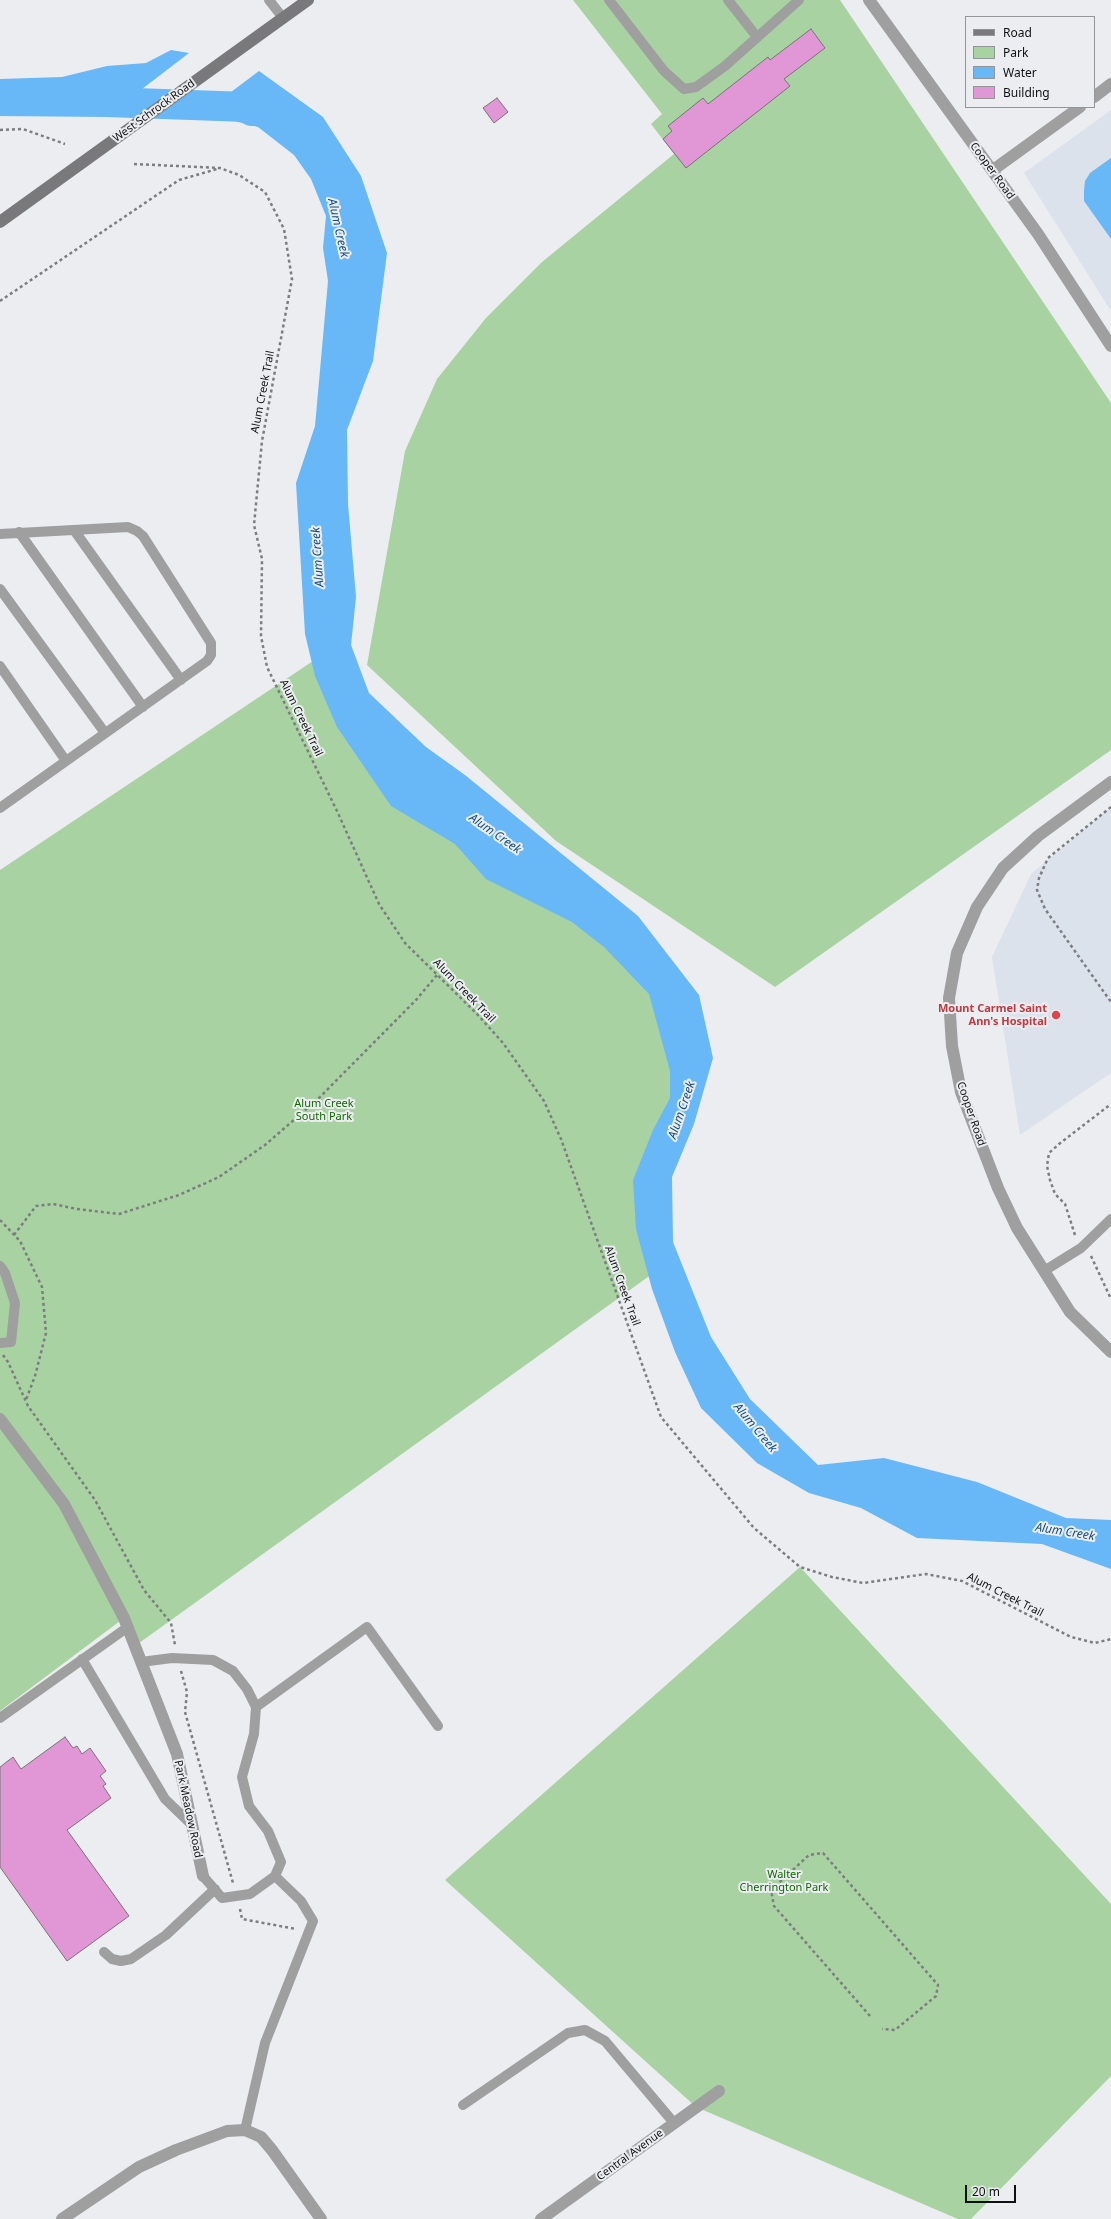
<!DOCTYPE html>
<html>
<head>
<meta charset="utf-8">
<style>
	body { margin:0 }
	#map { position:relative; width:1111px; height:2219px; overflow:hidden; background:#ebedf0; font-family:"Noto Sans",sans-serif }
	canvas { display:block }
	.legend { position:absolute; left:965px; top:16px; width:130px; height:92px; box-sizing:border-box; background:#ebedf0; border:1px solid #939597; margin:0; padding:5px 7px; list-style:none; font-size:12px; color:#0f1011 }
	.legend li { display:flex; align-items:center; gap:8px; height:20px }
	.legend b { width:20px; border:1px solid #939597 }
	.scale { position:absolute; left:965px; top:2185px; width:51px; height:18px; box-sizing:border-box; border:2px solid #0f1011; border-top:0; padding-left:5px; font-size:12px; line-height:14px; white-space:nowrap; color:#0f1011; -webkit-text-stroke:3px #ebedf0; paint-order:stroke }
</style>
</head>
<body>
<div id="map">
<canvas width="1111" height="2219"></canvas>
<ul class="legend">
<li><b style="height:5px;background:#79797b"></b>Road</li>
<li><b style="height:11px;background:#a9d2a2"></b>Park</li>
<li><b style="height:11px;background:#68b7f7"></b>Water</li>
<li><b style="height:11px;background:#e196d5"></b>Building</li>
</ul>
<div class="scale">20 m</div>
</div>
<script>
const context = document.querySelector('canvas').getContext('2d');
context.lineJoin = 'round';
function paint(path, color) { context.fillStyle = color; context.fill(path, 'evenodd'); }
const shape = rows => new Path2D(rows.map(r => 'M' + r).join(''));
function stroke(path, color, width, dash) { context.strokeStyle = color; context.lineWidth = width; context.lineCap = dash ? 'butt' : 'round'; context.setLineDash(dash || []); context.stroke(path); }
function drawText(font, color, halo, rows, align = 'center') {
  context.font = font + ' "Noto Sans",sans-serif'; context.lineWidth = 4; context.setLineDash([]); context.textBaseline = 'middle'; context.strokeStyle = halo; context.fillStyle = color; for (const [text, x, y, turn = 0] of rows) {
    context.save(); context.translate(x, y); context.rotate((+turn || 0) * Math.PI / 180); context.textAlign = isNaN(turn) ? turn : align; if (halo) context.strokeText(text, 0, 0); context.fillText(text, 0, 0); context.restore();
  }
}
paint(shape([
	[1111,110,1111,311,1024,173],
	[1111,807,1111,1073,1020,1135,992,957,1031,874]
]), '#dce2eb');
paint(shape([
	[573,0,840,0,1111,403,1111,750,775,987,556,841,367,665,405,451,437,379,486,318,542,262,674,154,651,124,662,114],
	[325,653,667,988,694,1079,656,1183,666,1264,135,1646,124,1618,0,1711,0,870],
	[800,1567,1111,1904,1111,2076,971,2219,958,2219,696,2107,445,1880]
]), '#a9d2a2');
paint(shape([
	[171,50,189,53,112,112,23,105,0,107,0,79,62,77,107,66,146,63],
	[259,71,323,117,361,176,387,253,373,361,347,430,348,504,356,597,351,645,369,693,426,747,465,775,638,916,699,995,713,1058,694,1124,672,1177,673,1242,711,1337,750,1399,818,1465,884,1458,977,1482,1066,1518,1111,1520,1111,1569,1042,1544,917,1538,861,1508,809,1493,757,1463,701,1408,675,1352,652,1289,636,1229,633,1180,653,1130,670,1098,670,1071,649,994,604,947,572,922,486,879,455,844,391,806,337,727,315,676,305,634,296,483,315,426,328,281,323,248,326,216,311,179,294,155,258,127,203,113],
	[1111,158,1111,239,1084,201,1084,190,1085,181,1090,173]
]), '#68b7f7');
stroke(shape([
	[0,101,107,102,247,107,252,111]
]), '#68b7f7', 30);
const building = shape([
	[811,29,825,48,784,79,790,86,686,168,663,139,672,131,668,126,703,98,708,104,768,57,770,60,811,29],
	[497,98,508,112,494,123,483,108,497,98],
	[65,1737,73,1748,77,1746,82,1754,90,1748,106,1771,100,1776,106,1784,103,1786,111,1798,67,1830,129,1916,67,1961,0,1867,0,1767,13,1757,21,1769,65,1737]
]);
paint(building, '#e196d5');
stroke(building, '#767476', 1);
stroke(shape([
	[0,130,23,129,65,144],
	[134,164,220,168,239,175,265,192,284,229,292,279,262,441,254,525,262,559,261,636,267,667,337,811,379,904,405,943,478,1015,503,1043,544,1101,561,1139,661,1417,754,1528,800,1567,832,1577,863,1583,926,1574,962,1581,1071,1637,1095,1643,1111,1639],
	[0,301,179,180,217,169],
	[1111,807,1048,858,1039,878,1037,890,1045,909,1111,1002],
	[0,1220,20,1241,42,1287,46,1333,35,1376,26,1400],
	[14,1235,36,1206,53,1204,77,1209,119,1214,179,1195,219,1177,265,1145,318,1099,416,1000,437,975],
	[1075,1235,1065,1204,1055,1194,1050,1180,1047,1166,1049,1153,1059,1144,1111,1104],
	[1091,1256,1111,1299],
	[3,1355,8,1362,28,1406,95,1500,144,1590,171,1623,175,1645],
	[181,1671,187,1692,185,1712,233,1883],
	[240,1909,242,1919,296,1929],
	[870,2016,774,1906,771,1890,809,1855,823,1853,938,1985,936,1996,895,2030,882,2029]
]), '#7c7d7f', 2.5, [3, 3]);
stroke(shape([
	[269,0,283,18],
	[609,0,664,71,684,89,696,87,725,66,799,0],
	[728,0,757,37],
	[74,530,181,680],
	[19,532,143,707],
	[0,534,128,527,137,531,143,536,211,643,211,655,207,661,0,808],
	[0,589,105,733],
	[0,666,66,761],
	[0,1266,5,1273,15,1303,11,1342,0,1343],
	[1044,1271,1081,1248,1111,1219],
	[82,1659,165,1799,192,1825],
	[141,1662,172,1658,213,1660,233,1671,247,1689,256,1707,254,1734,242,1777,249,1806,268,1831,281,1862,275,1876],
	[256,1707,367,1627,438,1726],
	[0,1718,128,1627],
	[203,1876,222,1898,250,1894,275,1876],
	[104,1952,112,1959,121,1961,131,1959,166,1935,215,1889],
	[463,2105,568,2033,585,2030,605,2041,674,2123],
	[245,2130,265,2043,313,1921,301,1901,275,1876]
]), '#9f9fa0', 10);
stroke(shape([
	[869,0,1038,234,1111,346],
	[1094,97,1111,84],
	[993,170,1080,107],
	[1111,782,1038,836,1003,868,977,907,957,953,949,998,952,1046,961,1092,998,1188,1017,1228,1070,1312,1111,1352],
	[0,1419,64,1504,124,1618,177,1754,203,1876],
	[62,2219,139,2167,176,2150,227,2131,245,2130,261,2137,272,2150,321,2219],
	[541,2219,719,2091]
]), '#9f9fa0', 12);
stroke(shape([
	[0,222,308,0]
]), '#79797b', 12);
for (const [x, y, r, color] of [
	[1056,1015,5,"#e0444e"]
]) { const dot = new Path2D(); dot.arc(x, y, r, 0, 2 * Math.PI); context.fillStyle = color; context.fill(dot); stroke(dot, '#ebedf0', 1.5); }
drawText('11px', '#0f1011', '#ebedf0', [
	["West Schrock Road",154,111,-36],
	["Cooper Road",992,171,54],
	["Alum Creek Trail",263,392,-79],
	["Alum Creek Trail",301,718,64],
	["Alum Creek Trail",464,991,46],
	["Cooper Road",971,1114,71],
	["Alum Creek Trail",622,1286,70],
	["Alum Creek Trail",1005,1595,27],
	["Park Meadow Road",188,1809,78],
	["Central Avenue",630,2155,-36]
]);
drawText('bold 11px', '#be3a42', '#ebedf0', [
	["Mount Carmel Saint",1047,1009],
	["Ann's Hospital",1047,1022]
], 'right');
drawText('11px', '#106900', '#ebedf0', [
	["Alum Creek",324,1104],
	["South Park",324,1117],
	["Walter",784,1875],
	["Cherrington Park",784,1888]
]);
drawText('italic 12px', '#134e78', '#ebedf0', [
	["Alum Creek",338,228,77],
	["Alum Creek",318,557,-94],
	["Alum Creek",495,834,35],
	["Alum Creek",682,1110,-71],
	["Alum Creek",755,1428,50],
	["Alum Creek",1065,1532,9]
]);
</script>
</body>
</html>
